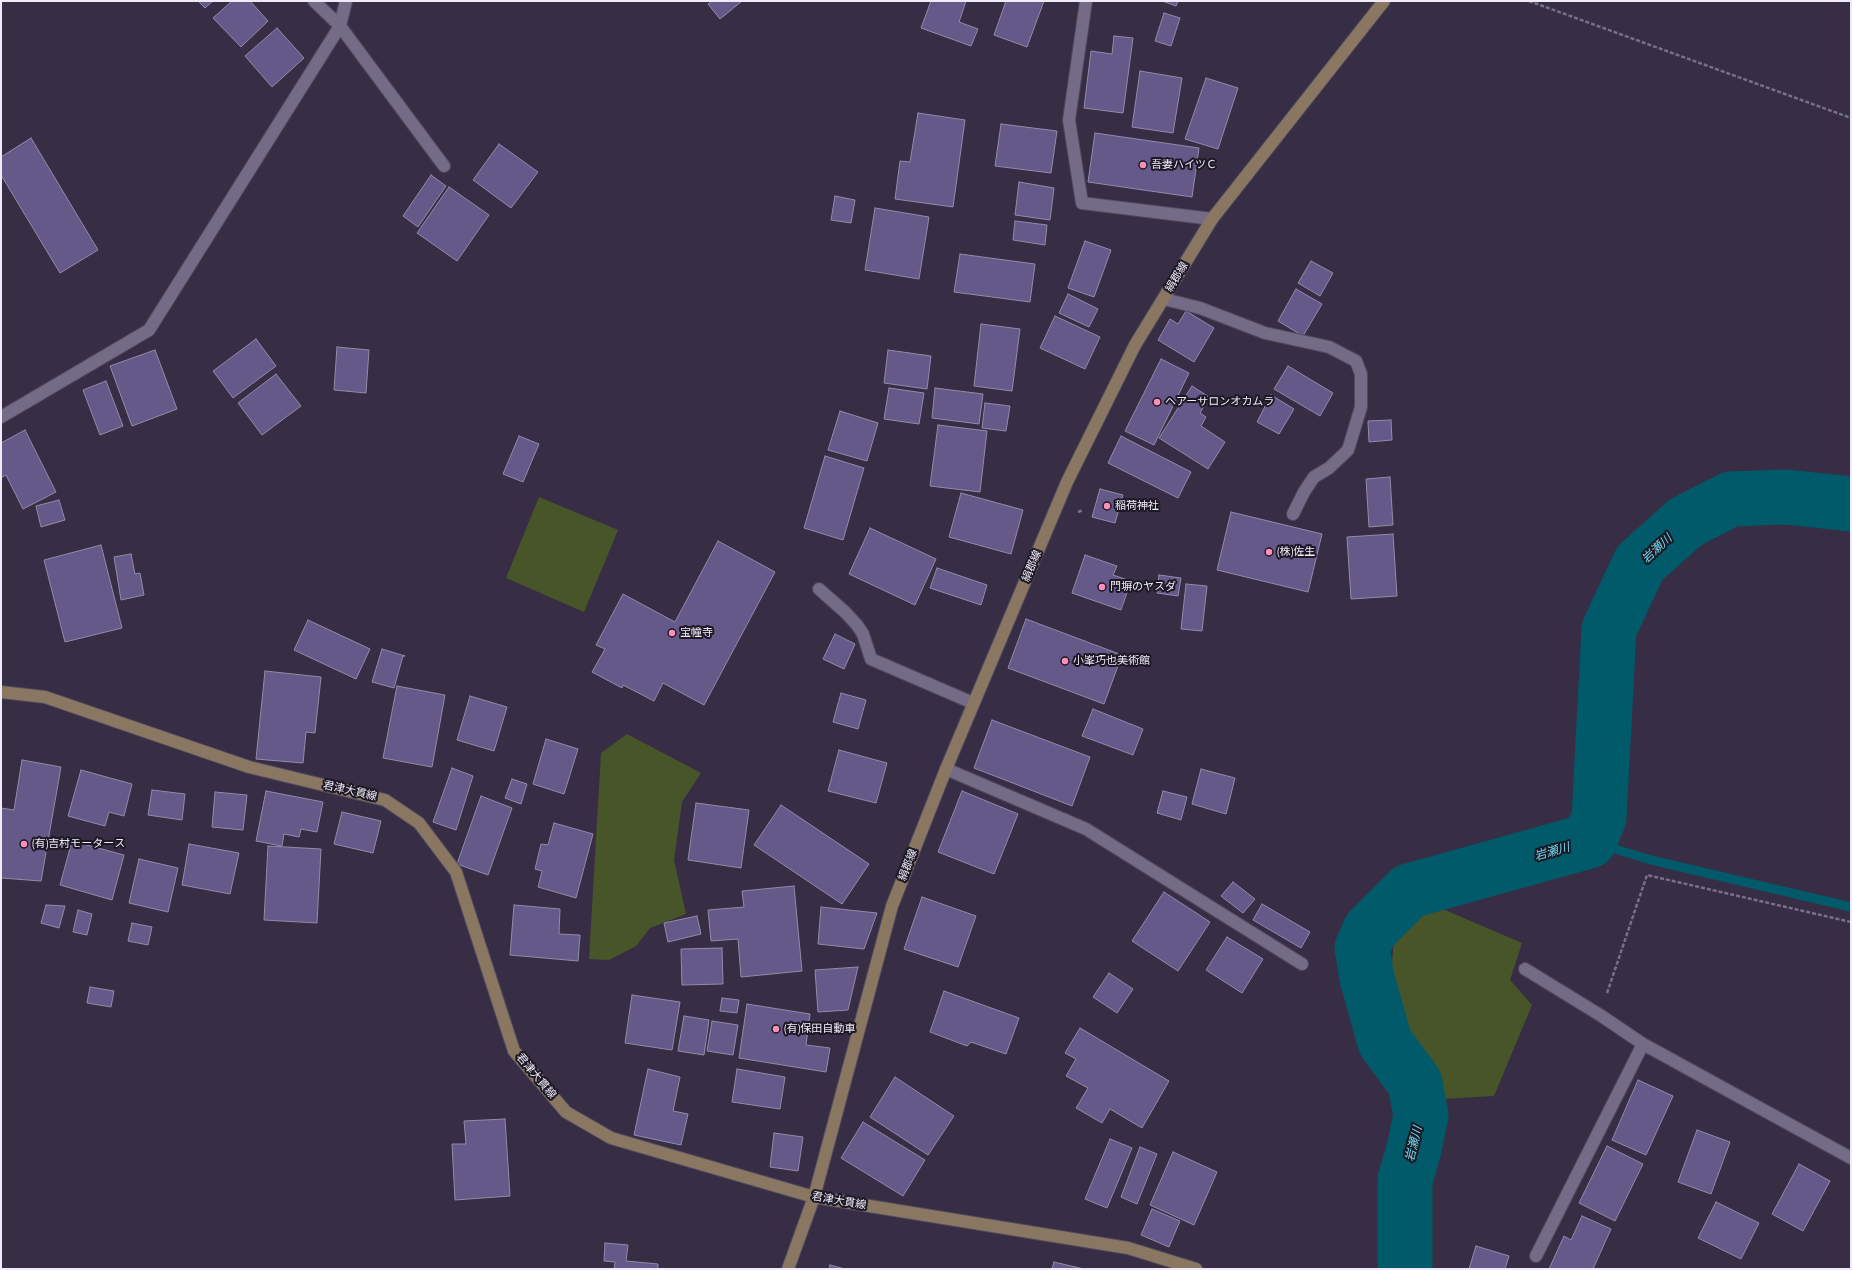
<!DOCTYPE html>
<html>
<head>
<meta charset="utf-8">
<style>
	body { margin:0 }
	#map { position:relative; width:1852px; height:1270px; overflow:hidden; background:#372e46; font-family:"PT Sans Narrow",sans-serif }
	canvas { display:block }
	.frame { position:absolute; inset:0; border:2px solid #f0ebfb; pointer-events:none }
</style>
</head>
<body>
<div id="map">
<canvas width="1852" height="1270"></canvas>
<div class="frame"></div>
</div>
<script>
const context = document.querySelector('canvas').getContext('2d');
context.lineJoin = 'round';
function paint(path, color) { context.fillStyle = color; context.fill(path, 'evenodd'); }
const shape = rows => new Path2D(rows.map(r => 'M' + r).join(''));
function stroke(path, color, width, dash) { context.strokeStyle = color; context.lineWidth = width; context.lineCap = dash ? 'butt' : 'round'; context.setLineDash(dash || []); context.stroke(path); }
function drawText(font, color, halo, rows, align = 'center') {
  context.font = font + ' "PT Sans Narrow","Noto Sans JP",sans-serif'; context.lineWidth = 4; context.setLineDash([]); context.textBaseline = 'middle'; context.strokeStyle = halo; context.fillStyle = color; for (const [text, x, y, turn = 0] of rows) {
    context.save(); context.translate(x, y); context.rotate((+turn || 0) * Math.PI / 180); context.textAlign = isNaN(turn) ? turn : align; if (halo) context.strokeText(text, 0, 0); context.fillText(text, 0, 0); context.restore();
  }
}
paint(shape([
	[539,497,618,530,584,612,506,578],
	[627,734,701,773,682,802,674,860,686,914,650,928,636,946,609,960,589,959,601,753],
	[1415,901,1438,907,1522,943,1510,980,1532,1005,1494,1096,1440,1099,1390,985,1394,940]
]), '#485529');
stroke(shape([
	[1589,841,1651,860,1851,907]
]), '#015a69', 9);
stroke(shape([
	[1405,1269,1405,1180,1414,1149,1421,1115,1415,1083,1385,1042,1367,978,1362,948,1370,930,1409,891,1589,841,1599,818,1609,629,1640,563,1686,522,1731,499,1786,497,1851,504]
]), '#015a69', 55);
const building = shape([
	[198,1,213,1,205,8,198,1],
	[232,1,250,1,268,21,241,47,213,18,232,1],
	[712,1,742,1,720,19,708,4,712,1],
	[931,1,966,1,959,22,978,29,971,46,921,28,931,1],
	[1006,1,1044,1,1027,47,994,35,1006,1],
	[1162,1,1178,1,1176,6,1162,1],
	[1164,13,1180,18,1171,46,1155,41,1164,13],
	[277,28,304,58,272,87,245,56,277,28],
	[1114,36,1133,38,1123,113,1084,108,1091,51,1112,54,1114,36],
	[1140,71,1182,78,1173,133,1132,127,1140,71],
	[1206,78,1238,88,1218,149,1185,139,1206,78],
	[918,113,965,120,953,207,895,199,900,161,910,162,918,113],
	[1001,124,1057,131,1051,173,995,166,1001,124],
	[1095,133,1199,148,1192,197,1088,182,1095,133],
	[31,138,98,250,60,273,1,175,1,157,31,138],
	[499,144,538,172,511,208,473,180,499,144],
	[431,175,446,186,418,227,403,216,431,175],
	[1019,182,1054,188,1050,220,1015,215,1019,182],
	[449,187,489,215,457,261,417,233,449,187],
	[835,196,855,200,851,223,831,220,835,196],
	[875,208,929,217,919,279,865,270,875,208],
	[1015,221,1047,225,1045,245,1013,240,1015,221],
	[1085,241,1111,250,1094,297,1068,288,1085,241],
	[960,254,1035,264,1030,302,954,292,960,254],
	[1311,261,1333,273,1320,296,1298,283,1311,261],
	[1296,289,1322,304,1303,336,1278,321,1296,289],
	[1068,294,1098,309,1089,327,1059,313,1068,294],
	[1186,311,1214,328,1194,362,1158,340,1170,319,1178,324,1186,311],
	[1055,316,1100,337,1085,369,1040,348,1055,316],
	[981,324,1020,329,1012,391,974,386,981,324],
	[256,339,276,366,233,398,213,371,256,339],
	[337,347,369,350,366,393,334,390,337,347],
	[155,350,177,409,132,426,110,366,155,350],
	[888,350,931,356,927,389,884,383,888,350],
	[1161,359,1189,373,1154,445,1125,431,1161,359],
	[1288,366,1333,393,1320,416,1274,389,1288,366],
	[276,374,301,406,262,435,238,403,276,374],
	[106,381,123,426,100,435,83,390,106,381],
	[1192,386,1209,397,1200,413,1206,417,1201,426,1225,442,1208,469,1159,438,1192,386],
	[889,388,924,393,919,424,884,419,889,388],
	[935,388,983,394,979,424,932,418,935,388],
	[1271,395,1294,409,1279,434,1257,422,1271,395],
	[985,403,1010,406,1006,431,982,428,985,403],
	[840,411,878,423,867,461,828,450,840,411],
	[1391,420,1392,440,1369,442,1368,421,1391,420],
	[938,425,987,431,980,492,930,486,938,425],
	[25,430,56,492,23,509,6,475,1,478,1,443,25,430],
	[519,436,539,444,523,482,503,474,519,436],
	[1121,436,1191,472,1178,498,1108,463,1121,436],
	[825,456,864,468,843,540,804,528,825,456],
	[1390,477,1393,525,1369,527,1366,479,1390,477],
	[1100,489,1123,495,1115,523,1092,517,1100,489],
	[961,493,1023,510,1011,554,949,537,961,493],
	[59,500,65,520,41,527,36,506,59,500],
	[1231,512,1322,534,1308,592,1217,570,1231,512],
	[870,528,936,559,915,605,849,574,870,528],
	[1393,534,1397,596,1351,599,1347,537,1393,534],
	[718,541,775,572,704,705,663,683,654,701,623,685,622,688,592,672,605,649,596,645,623,594,675,622,718,541],
	[101,545,122,628,65,642,44,560,101,545],
	[131,554,135,574,140,573,144,595,121,600,114,557,131,554],
	[1085,555,1117,566,1113,575,1131,581,1121,610,1072,593,1085,555],
	[937,568,987,585,981,605,930,588,937,568],
	[1159,575,1181,578,1178,596,1157,593,1159,575],
	[1186,584,1207,586,1202,631,1181,629,1186,584],
	[1026,619,1122,655,1104,704,1008,668,1026,619],
	[308,620,370,649,356,679,294,650,308,620],
	[835,634,855,644,844,669,823,659,835,634],
	[382,649,405,656,403,656,394,688,372,682,382,649],
	[265,671,321,677,315,733,306,732,303,763,256,759,265,671],
	[397,686,445,695,432,767,383,758,397,686],
	[841,693,866,700,858,729,833,722,841,693],
	[470,696,507,707,494,751,457,740,470,696],
	[1093,709,1143,729,1133,755,1082,736,1093,709],
	[992,720,1090,757,1072,806,974,768,992,720],
	[546,739,578,749,564,794,533,784,546,739],
	[839,750,887,763,876,803,828,791,839,750],
	[22,760,61,767,41,881,1,878,1,808,14,810,22,760],
	[452,768,473,776,456,830,433,822,452,768],
	[1201,769,1235,778,1226,814,1192,804,1201,769],
	[81,770,132,784,124,816,109,812,105,826,68,816,81,770],
	[512,779,527,784,521,804,505,798,512,779],
	[152,790,185,794,182,820,148,815,152,790],
	[266,791,323,802,317,832,301,829,299,837,284,834,282,846,256,841,266,791],
	[962,791,1018,814,994,874,938,852,962,791],
	[1163,791,1187,797,1181,820,1157,813,1163,791],
	[215,792,247,795,243,830,212,827,215,792],
	[481,796,512,808,488,875,457,864,481,796],
	[696,803,749,810,741,868,688,860,696,803],
	[781,805,869,864,842,904,754,845,781,805],
	[342,812,381,821,373,853,334,844,342,812],
	[554,823,593,834,576,898,538,887,542,871,535,869,541,844,548,845,554,823],
	[72,841,124,855,112,900,60,885,72,841],
	[189,844,239,853,230,894,182,885,189,844],
	[268,846,321,849,317,923,264,920,268,846],
	[139,859,178,868,168,912,129,903,139,859],
	[1233,882,1255,899,1243,913,1221,896,1233,882],
	[794,886,802,971,741,977,738,939,711,941,708,910,744,907,742,891,794,886],
	[1164,892,1210,922,1178,971,1132,941,1164,892],
	[922,897,976,916,958,967,904,949,922,897],
	[1262,904,1310,932,1301,948,1253,920,1262,904],
	[46,905,65,906,59,928,41,923,46,905],
	[514,905,560,909,559,934,580,935,578,961,510,955,514,905],
	[821,907,877,913,864,949,818,944,821,907],
	[78,910,92,914,87,935,73,932,78,910],
	[697,916,701,934,668,942,664,923,697,916],
	[132,923,152,927,148,945,128,941,132,923],
	[1227,937,1263,959,1242,993,1206,970,1227,937],
	[722,948,723,984,682,985,681,949,722,948],
	[858,967,848,1010,818,1012,815,970,858,967],
	[1109,973,1133,989,1117,1013,1093,997,1109,973],
	[90,987,114,991,111,1007,87,1003,90,987],
	[944,991,1019,1018,1006,1054,971,1042,967,1046,930,1032,944,991],
	[632,995,680,1002,672,1050,625,1043,632,995],
	[722,998,739,1000,737,1013,720,1011,722,998],
	[747,1004,810,1014,806,1045,830,1048,826,1072,739,1058,747,1004],
	[684,1016,709,1020,704,1055,678,1051,684,1016],
	[712,1021,738,1025,733,1055,707,1051,712,1021],
	[1080,1028,1169,1081,1142,1128,1110,1109,1102,1123,1076,1108,1088,1088,1066,1076,1076,1059,1065,1053,1080,1028],
	[648,1069,680,1077,673,1111,688,1114,681,1145,634,1135,648,1069],
	[737,1069,785,1077,780,1109,732,1102,737,1069],
	[895,1077,954,1116,928,1155,870,1117,895,1077],
	[1638,1080,1673,1096,1646,1155,1612,1140,1638,1080],
	[505,1119,510,1196,455,1200,452,1144,466,1144,464,1121,505,1119],
	[863,1122,925,1160,903,1196,841,1158,863,1122],
	[1697,1130,1730,1142,1711,1194,1678,1182,1697,1130],
	[774,1133,803,1137,798,1171,770,1167,774,1133],
	[1110,1139,1132,1148,1107,1208,1085,1199,1110,1139],
	[1607,1146,1643,1164,1615,1221,1579,1203,1607,1146],
	[1140,1147,1157,1154,1137,1204,1121,1197,1140,1147],
	[1173,1152,1217,1172,1194,1225,1150,1205,1173,1152],
	[1799,1164,1830,1181,1803,1231,1772,1214,1799,1164],
	[1716,1202,1759,1223,1741,1259,1698,1238,1716,1202],
	[1152,1209,1180,1221,1169,1247,1141,1235,1152,1209],
	[1582,1216,1611,1229,1593,1269,1549,1269,1564,1236,1571,1240,1582,1216],
	[605,1243,628,1245,626,1261,658,1264,658,1269,614,1269,615,1262,604,1261,605,1243],
	[1476,1246,1509,1256,1505,1269,1469,1269,1476,1246],
	[1054,1262,1084,1269,1052,1269,1054,1262],
	[830,1265,845,1269,829,1269,830,1265]
]);
paint(building, '#645989');
stroke(building, '#918ca9', 1);
const lane = shape([
	[1164,299,1200,308,1265,333,1329,347,1356,361,1361,374,1361,407,1348,450,1329,468,1314,477,1304,492,1293,514],
	[819,589,845,612,857,625,863,634,871,659,973,703]
]);
const street = shape([
	[314,1,340,26,444,166],
	[1086,1,1069,120,1082,203,1212,219],
	[1,417,149,330,340,26,346,1],
	[946,769,1086,829,1302,964],
	[1525,969,1600,1015,1643,1044,1851,1158],
	[1536,1256,1643,1044]
]);
const secondary = shape([
	[1,692,45,697,249,767,385,800,419,823,456,872,514,1051,566,1112,611,1138,814,1197,1128,1248,1196,1269],
	[788,1269,814,1197,892,906,946,769,1067,482,1135,345,1212,219,1384,1]
]);
stroke(lane, '#51495e', 14);
stroke(street, '#51495e', 14);
stroke(secondary, '#51495e', 14);
stroke(shape([
	[1529,1,1851,118],
	[1078,512,1083,510],
	[1607,993,1647,875,1851,922]
]), '#787186', 2.5, [4, 2]);
stroke(lane, '#746b86', 12);
stroke(street, '#746b86', 12);
stroke(secondary, '#8a7762', 12);
for (const [x, y, r, color] of [
	[1143,165,4,"#ff8eb9"],
	[1157,402,4,"#ff8eb9"],
	[1107,506,4,"#ff8eb9"],
	[1269,552,4,"#ff8eb9"],
	[1102,587,4,"#ff8eb9"],
	[672,633,4,"#ff8eb9"],
	[1065,661,4,"#ff8eb9"],
	[24,844,4,"#ff8eb9"],
	[776,1029,4,"#ff8eb9"]
]) { const dot = new Path2D(); dot.arc(x, y, r, 0, 2 * Math.PI); context.fillStyle = color; context.fill(dot); stroke(dot, '#1d1924', 1.5); }
drawText('11px', '#f0ebfb', '#1d1924', [
	["吾妻ハイツＣ",1151,165],
	["ヘアーサロンオカムラ",1165,402],
	["稲荷神社",1115,506],
	["(株)佐生",1277,552],
	["門塀のヤスダ",1110,587],
	["宝幢寺",680,633],
	["小峯巧也美術館",1073,661],
	["(有)吉村モータース",32,844],
	["(有)保田自動車",784,1029]
], 'left');
drawText('11px', '#f0ebfb', '#1d1924', [
	["絹郡線",1177,277,-59],
	["絹郡線",1032,566,-67],
	["君津大貫線",350,791,13],
	["絹郡線",908,865,-69],
	["君津大貫線",536,1076,50],
	["君津大貫線",839,1201,10]
]);
drawText('italic 12px', '#6ddaf1', '#1d1924', [
	["岩瀬川",1657,549,-43],
	["岩瀬川",1552,852,-16],
	["岩瀬川",1414,1144,-76]
]);
</script>
</body>
</html>
